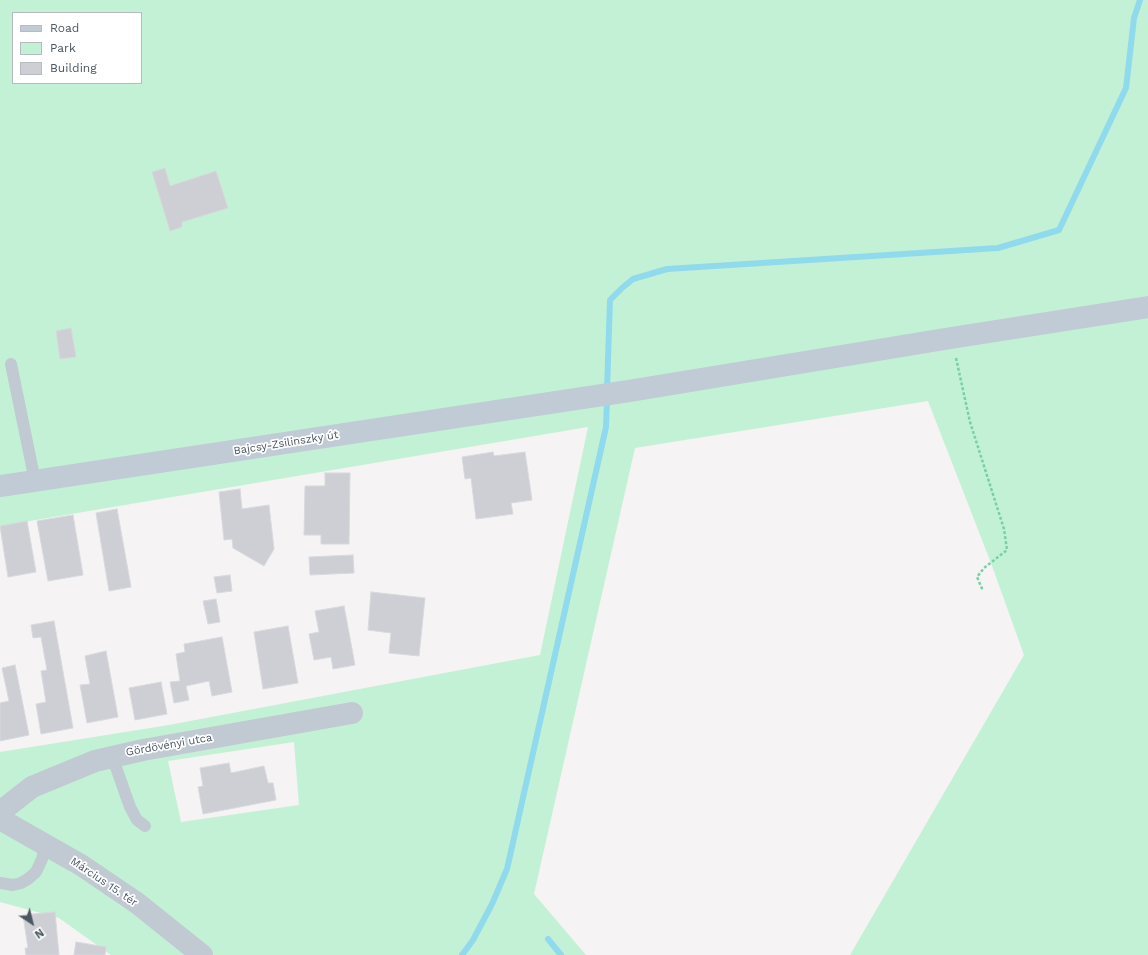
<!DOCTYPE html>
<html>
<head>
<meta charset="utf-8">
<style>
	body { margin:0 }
	#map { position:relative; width:1148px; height:955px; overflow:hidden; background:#f5f3f3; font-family:"Work Sans",sans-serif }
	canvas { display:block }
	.legend { position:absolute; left:12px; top:12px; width:130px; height:72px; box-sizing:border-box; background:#fff; border:1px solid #b7bbc0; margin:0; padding:5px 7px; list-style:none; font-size:12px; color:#4a5661 }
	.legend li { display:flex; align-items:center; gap:8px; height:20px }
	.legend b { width:20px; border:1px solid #b7bbc0 }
	.north { position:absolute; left:12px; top:903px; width:40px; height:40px; -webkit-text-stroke:3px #fff; paint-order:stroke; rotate:145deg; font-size:11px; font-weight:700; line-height:16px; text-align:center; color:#4a5661 }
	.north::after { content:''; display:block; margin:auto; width:14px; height:18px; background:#4a5661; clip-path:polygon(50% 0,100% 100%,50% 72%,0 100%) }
</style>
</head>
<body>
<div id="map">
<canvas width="1148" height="955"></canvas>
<ul class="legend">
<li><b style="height:5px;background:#c1cbd6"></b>Road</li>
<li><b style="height:11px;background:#c3f1d5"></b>Park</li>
<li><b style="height:11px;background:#cdcfd5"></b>Building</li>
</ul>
<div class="north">N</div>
</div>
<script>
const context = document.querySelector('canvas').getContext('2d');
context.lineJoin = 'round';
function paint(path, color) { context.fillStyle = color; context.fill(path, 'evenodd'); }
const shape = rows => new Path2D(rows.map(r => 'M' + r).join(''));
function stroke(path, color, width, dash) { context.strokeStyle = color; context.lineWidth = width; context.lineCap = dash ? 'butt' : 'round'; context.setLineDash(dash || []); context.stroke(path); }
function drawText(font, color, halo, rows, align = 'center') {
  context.font = font + ' "Work Sans",sans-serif'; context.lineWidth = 3.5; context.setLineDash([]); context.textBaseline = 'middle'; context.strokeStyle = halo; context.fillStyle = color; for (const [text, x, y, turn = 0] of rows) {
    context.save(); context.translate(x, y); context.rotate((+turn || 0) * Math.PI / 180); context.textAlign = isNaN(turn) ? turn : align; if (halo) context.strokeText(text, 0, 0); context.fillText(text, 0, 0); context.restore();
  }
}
paint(shape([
	[0,0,1148,0,1148,955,850,955,1024,655,991,563,928,401,635,448,534,894,586,955,111,955,59,918,0,902,0,752,169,725,540,655,588,427,0,526],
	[13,13,141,13,141,83,13,83],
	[294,742,299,805,181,822,168,761]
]), '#c3f1d5');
stroke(shape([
	[607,390,610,300,622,288,633,279,667,269,998,248,1059,230,1126,88,1134,18,1140,0],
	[548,939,561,955],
	[462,955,473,940,492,904,507,869,606,427,607,399]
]), '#90daee', 6);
const building = shape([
	[165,168,170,186,216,171,228,208,182,222,182,227,170,231,152,172,165,168],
	[71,328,76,357,60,359,56,331,71,328],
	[493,452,494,456,525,452,532,500,511,503,513,514,476,519,471,478,465,479,462,457,493,452],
	[325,473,350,473,349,544,321,544,321,535,304,535,305,486,325,486,325,473],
	[240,489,242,509,269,505,274,549,264,566,233,548,232,539,224,540,219,492,240,489],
	[117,509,131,587,109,591,96,513,117,509],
	[73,515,83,575,48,581,37,521,73,515],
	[27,521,36,572,8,577,0,526,27,521],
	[353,555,354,573,310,575,309,557,353,555],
	[230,575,232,591,217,593,214,577,230,575],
	[371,592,425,598,419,656,389,653,391,633,368,630,371,592],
	[216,599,220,622,208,624,203,601,216,599],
	[344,606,355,665,333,669,331,657,314,660,309,634,319,632,315,611,344,606],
	[54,621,73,728,41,734,36,704,46,702,41,671,47,670,41,637,33,638,31,625,54,621],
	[288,626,298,683,263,689,254,632,288,626],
	[222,637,232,692,212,696,209,681,186,686,189,700,174,703,170,682,180,681,176,654,185,652,184,644,222,637],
	[106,651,118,717,87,723,80,685,90,684,85,656,106,651],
	[15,665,29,735,0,741,0,703,9,701,2,668,15,665],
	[161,682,167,714,135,720,129,688,161,682],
	[229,763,231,773,264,766,268,783,273,783,276,800,203,814,198,787,203,786,200,768,229,763],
	[55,912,59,955,26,955,25,948,28,948,23,915,55,912],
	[76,942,106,947,105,955,74,955,76,942]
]);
paint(building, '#cdcfd5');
stroke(building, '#d7d9de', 1);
stroke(shape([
	[956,358,970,422,1004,529,1007,550,984,568,977,577,983,591]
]), '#7ad0a6', 2.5, [3, 2]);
stroke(shape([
	[11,364,35,481],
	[112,756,130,807,137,820,145,826],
	[0,883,13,885,21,883,28,879,36,872,42,859,46,844]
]), '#c1cad2', 12);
stroke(shape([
	[0,812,32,787,95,761,143,750,352,713],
	[0,819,81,865,137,903,202,955]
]), '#c1cad2', 22);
stroke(shape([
	[0,486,629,391,951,338,1148,307]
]), '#c1cbd6', 22);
drawText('11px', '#4a5661', '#fff', [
	["Bajcsy-Zsilinszky út",286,443,-9],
	["Gördövényi utca",169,745,-10],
	["Március 15. tér",104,882,34]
]);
</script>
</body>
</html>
